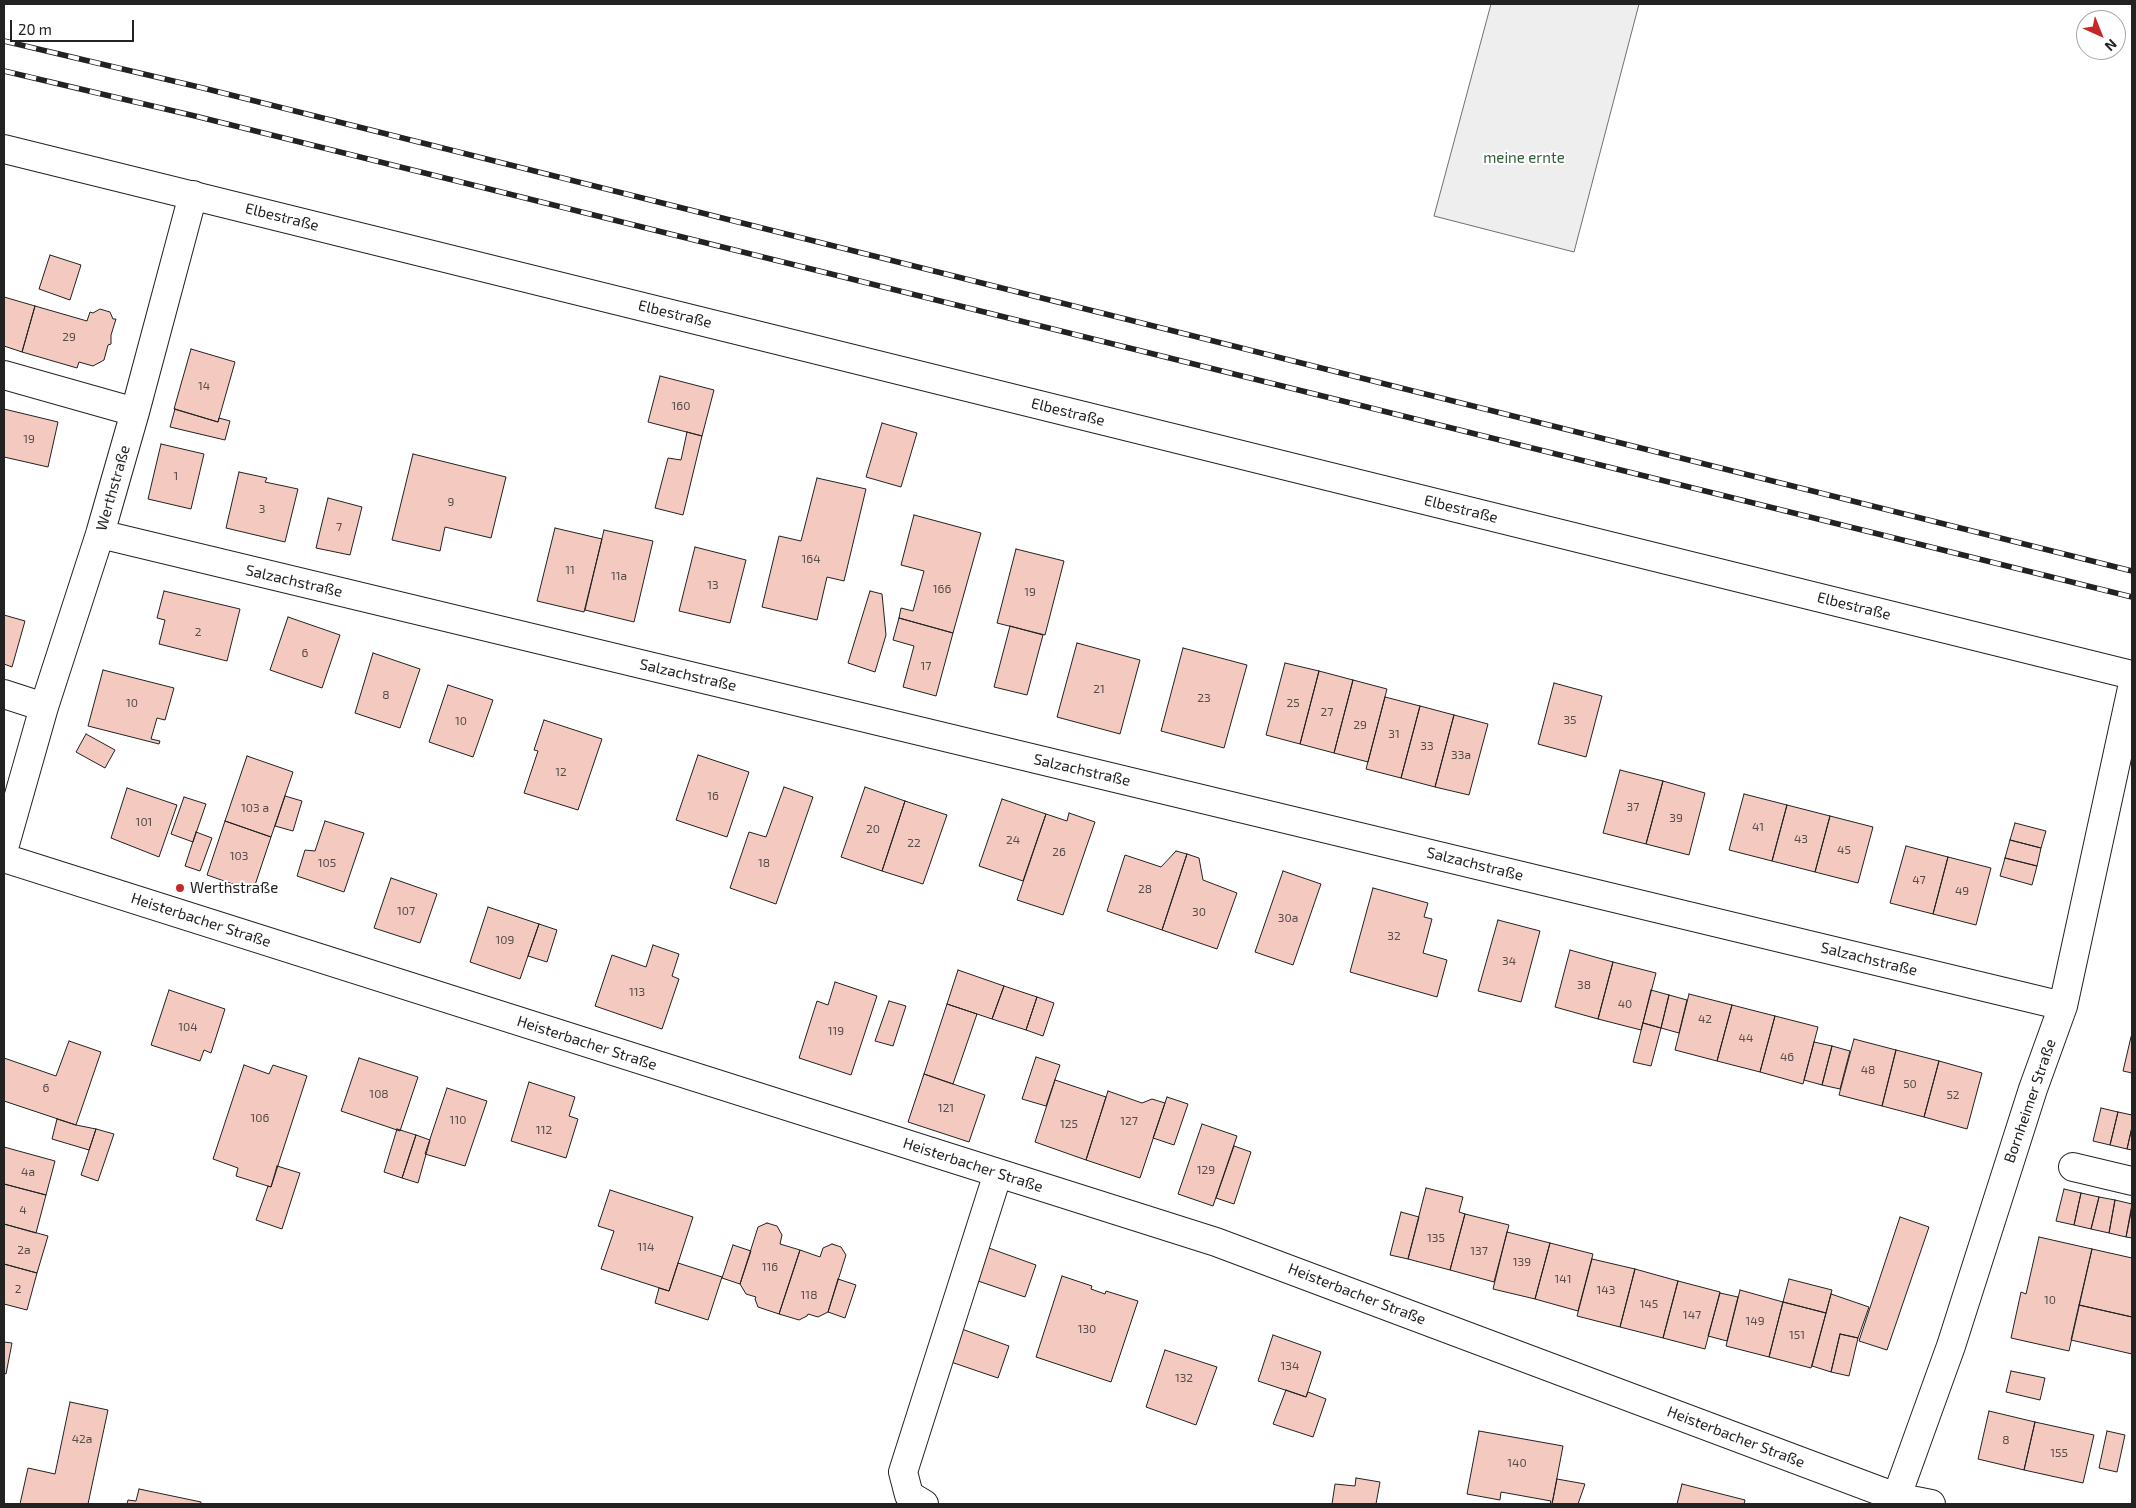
<!DOCTYPE html>
<html>
<head>
<meta charset="utf-8">
<style>
	body { margin:0 }
	#map { position:relative; width:2136px; height:1508px; overflow:hidden; background:#fff; font-family:"Exo 2",sans-serif }
	canvas { display:block }
	.frame { position:absolute; inset:0; border:5px solid #222; pointer-events:none }
	.north { position:absolute; left:2076px; top:10px; width:50px; height:50px; box-sizing:border-box; background:#fff; border:1px solid #a7a7a7; border-radius:50%; rotate:136deg; font-size:14px; font-weight:700; line-height:20px; text-align:center; color:#222 }
	.north::after { content:''; display:block; margin:auto; width:18px; height:22px; background:#c62828; clip-path:polygon(50% 0,100% 100%,50% 72%,0 100%) }
	.scale { position:absolute; left:10px; top:20px; width:124px; height:22px; box-sizing:border-box; border:2px solid #222; border-top:0; padding-left:6px; font-size:15px; line-height:18px; white-space:nowrap; color:#222; -webkit-text-stroke:4px #fff; paint-order:stroke }
</style>
</head>
<body>
<div id="map">
<canvas width="2136" height="1508"></canvas>
<div class="frame"></div>
<div class="north">N</div>
<div class="scale">20 m</div>
</div>
<script>
const context = document.querySelector('canvas').getContext('2d');
context.lineJoin = 'round';
function paint(path, color) { context.fillStyle = color; context.fill(path, 'evenodd'); }
const shape = rows => new Path2D(rows.map(r => 'M' + r).join(''));
function stroke(path, color, width, dash) { context.strokeStyle = color; context.lineWidth = width; context.lineCap = dash ? 'butt' : 'round'; context.setLineDash(dash || []); context.stroke(path); }
function drawText(font, color, halo, rows, align = 'center') {
  context.font = font + ' "Exo 2",sans-serif'; context.lineWidth = 4; context.setLineDash([]); context.textBaseline = 'middle'; context.strokeStyle = halo; context.fillStyle = color; for (const [text, x, y, turn = 0] of rows) {
    context.save(); context.translate(x, y); context.rotate((+turn || 0) * Math.PI / 180); context.textAlign = isNaN(turn) ? turn : align; if (halo) context.strokeText(text, 0, 0); context.fillText(text, 0, 0); context.restore();
  }
}
const green = shape([
	[1491,4,1639,4,1574,252,1434,216,1491,4]
]);
paint(green, '#eee');
stroke(green, '#6f6f6f', 1);
const building = shape([
	[50,255,81,265,70,300,39,289,50,255],
	[4,297,35,306,22,352,4,346,4,297],
	[35,306,87,321,90,312,93,313,100,309,110,312,113,319,116,319,111,335,111,344,108,345,104,360,93,366,79,362,77,368,22,352,35,306],
	[191,349,235,362,218,422,174,409,191,349],
	[660,376,714,390,702,436,648,422,660,376],
	[4,409,58,422,48,467,4,457,4,409],
	[175,409,218,422,219,418,230,421,225,440,170,427,175,409],
	[882,423,917,433,901,487,866,477,882,423],
	[687,432,702,436,683,515,655,508,668,458,681,460,687,432],
	[161,444,204,454,191,509,148,499,161,444],
	[413,454,506,477,491,538,445,527,440,551,392,540,413,454],
	[239,472,267,478,265,482,298,489,285,542,226,528,239,472],
	[817,478,866,489,844,581,827,577,817,620,762,607,779,536,801,541,817,478],
	[328,498,362,507,350,555,316,548,328,498],
	[914,515,981,533,953,633,899,618,901,608,913,611,924,571,901,565,914,515],
	[555,528,602,539,584,612,537,601,555,528],
	[604,530,653,541,634,622,585,610,604,530],
	[695,547,746,560,730,623,679,611,695,547],
	[1016,549,1064,561,1045,635,997,623,1016,549],
	[164,591,240,609,227,661,159,644,165,620,157,618,164,591],
	[870,591,882,594,886,635,875,672,848,663,870,591],
	[4,615,25,621,12,667,4,664,4,615],
	[288,617,340,635,322,688,270,670,288,617],
	[899,618,953,633,936,696,903,687,914,646,893,640,899,618],
	[1010,626,1043,635,1027,695,994,687,1010,626],
	[1077,643,1140,660,1120,734,1057,717,1077,643],
	[1183,648,1247,665,1224,748,1161,731,1183,648],
	[373,653,420,669,400,728,355,713,373,653],
	[1285,663,1319,671,1300,744,1266,735,1285,663],
	[103,670,174,688,165,720,157,718,151,739,160,741,159,744,88,726,103,670],
	[1319,671,1353,680,1334,753,1300,744,1319,671],
	[1353,680,1387,689,1368,762,1334,753,1353,680],
	[1554,683,1602,696,1586,757,1538,744,1554,683],
	[448,685,493,700,473,757,429,742,448,685],
	[1385,697,1420,706,1401,778,1366,769,1385,697],
	[1420,706,1454,715,1435,787,1401,778,1420,706],
	[1454,715,1488,724,1469,795,1435,787,1454,715],
	[544,720,602,739,578,810,524,793,538,751,534,750,544,720],
	[86,734,115,750,105,768,76,752,86,734],
	[698,755,749,772,727,837,676,820,698,755],
	[247,756,293,772,271,837,225,821,247,756],
	[1620,770,1663,781,1646,844,1603,833,1620,770],
	[1663,781,1705,793,1689,855,1646,844,1663,781],
	[784,787,813,797,776,904,730,888,749,832,766,837,784,787],
	[865,787,905,801,882,871,841,857,865,787],
	[127,788,177,805,159,857,111,838,127,788],
	[1744,794,1787,805,1772,861,1729,850,1744,794],
	[285,796,302,801,293,831,275,826,285,796],
	[184,797,206,804,193,842,171,834,184,797],
	[1002,799,1046,814,1023,881,979,866,1002,799],
	[905,801,947,815,923,884,882,871,905,801],
	[1787,805,1830,816,1815,872,1772,861,1787,805],
	[1069,813,1095,822,1063,915,1017,900,1046,814,1067,821,1069,813],
	[1830,816,1873,827,1858,883,1815,872,1830,816],
	[225,821,271,837,253,891,207,875,225,821],
	[325,821,364,833,344,892,297,876,305,850,315,851,325,821],
	[2015,823,2046,831,2041,848,2010,840,2015,823],
	[196,832,212,838,200,871,185,866,196,832],
	[2010,840,2041,848,2037,866,2005,858,2010,840],
	[1906,846,1948,857,1933,914,1890,903,1906,846],
	[1176,851,1187,854,1162,930,1107,911,1125,855,1161,867,1176,851],
	[1187,854,1199,858,1203,880,1237,893,1217,949,1162,930,1187,854],
	[1948,857,1991,868,1976,925,1933,914,1948,857],
	[2005,858,2037,866,2032,885,2000,876,2005,858],
	[1283,871,1321,884,1293,965,1255,952,1283,871],
	[391,878,437,894,420,943,374,928,391,878],
	[1373,888,1428,903,1424,917,1432,919,1423,953,1447,960,1437,997,1350,972,1373,888],
	[488,907,539,924,520,979,470,962,488,907],
	[1498,920,1540,931,1521,1002,1478,991,1498,920],
	[539,924,557,930,547,962,528,956,539,924],
	[653,945,679,954,672,976,679,979,662,1029,595,1006,612,955,646,967,653,945],
	[1570,950,1613,962,1598,1019,1555,1007,1570,950],
	[1613,962,1656,973,1641,1030,1598,1019,1613,962],
	[958,970,1004,986,992,1019,947,1004,958,970],
	[835,982,877,996,851,1075,799,1058,817,1001,828,1005,835,982],
	[1004,986,1037,997,1026,1030,992,1019,1004,986],
	[169,990,225,1009,211,1053,204,1050,200,1061,151,1045,169,990],
	[1651,990,1669,995,1661,1028,1643,1023,1651,990],
	[1689,994,1732,1005,1717,1061,1675,1050,1689,994],
	[1669,995,1687,1000,1679,1033,1661,1028,1669,995],
	[1037,997,1054,1003,1043,1036,1026,1030,1037,997],
	[889,1001,906,1006,893,1046,875,1041,889,1001],
	[947,1004,977,1014,953,1084,924,1074,947,1004],
	[1732,1005,1775,1016,1760,1072,1717,1061,1732,1005],
	[1775,1016,1818,1027,1803,1084,1760,1072,1775,1016],
	[1643,1023,1661,1028,1651,1066,1633,1062,1643,1023],
	[2131,1037,2132,1038,2132,1073,2123,1071,2131,1037],
	[1854,1039,1896,1050,1882,1106,1839,1095,1854,1039],
	[69,1041,101,1052,76,1125,4,1101,4,1058,56,1076,69,1041],
	[1814,1042,1832,1046,1822,1085,1804,1080,1814,1042],
	[1832,1046,1850,1051,1840,1089,1822,1085,1832,1046],
	[1896,1050,1939,1061,1924,1117,1882,1106,1896,1050],
	[1036,1057,1060,1065,1046,1106,1022,1099,1036,1057],
	[359,1058,418,1077,400,1131,341,1111,359,1058],
	[1939,1061,1982,1073,1967,1129,1924,1117,1939,1061],
	[244,1065,269,1074,273,1065,307,1076,271,1187,236,1176,238,1168,213,1159,244,1065],
	[924,1074,985,1095,969,1142,908,1122,924,1074],
	[1055,1080,1106,1097,1086,1160,1035,1142,1055,1080],
	[529,1082,575,1097,569,1116,578,1119,566,1158,511,1141,529,1082],
	[447,1088,487,1101,465,1166,425,1154,447,1088],
	[1108,1091,1142,1103,1152,1099,1165,1103,1140,1178,1086,1160,1108,1091],
	[1167,1097,1188,1104,1174,1145,1153,1138,1167,1097],
	[2101,1108,2118,1112,2110,1145,2093,1141,2101,1108],
	[2118,1112,2132,1115,2132,1127,2127,1149,2110,1145,2118,1112],
	[57,1119,76,1125,96,1129,89,1150,52,1139,57,1119],
	[1202,1124,1237,1136,1213,1206,1178,1194,1202,1124],
	[2132,1127,2132,1150,2127,1149,2132,1127],
	[96,1129,114,1134,98,1181,81,1175,96,1129],
	[397,1129,416,1135,402,1178,384,1172,397,1129],
	[416,1135,430,1140,418,1183,402,1178,416,1135],
	[1234,1146,1251,1152,1234,1204,1216,1198,1234,1146],
	[4,1147,55,1161,46,1195,4,1184,4,1147],
	[277,1166,300,1173,282,1229,256,1220,268,1186,271,1187,277,1166],
	[4,1184,46,1195,36,1233,4,1224,4,1184],
	[1426,1188,1463,1197,1459,1212,1465,1214,1450,1270,1408,1259,1426,1188],
	[2064,1189,2081,1193,2074,1225,2056,1221,2064,1189],
	[610,1190,693,1217,669,1291,601,1269,614,1231,598,1226,610,1190],
	[2081,1193,2099,1197,2091,1229,2074,1225,2081,1193],
	[2099,1197,2115,1200,2109,1233,2091,1229,2099,1197],
	[2115,1200,2132,1204,2126,1237,2109,1233,2115,1200],
	[2132,1208,2132,1238,2126,1237,2132,1208],
	[1401,1212,1419,1217,1408,1259,1390,1255,1401,1212],
	[1465,1214,1509,1225,1494,1282,1450,1270,1465,1214],
	[1900,1217,1929,1227,1887,1350,1859,1341,1900,1217],
	[767,1223,777,1226,782,1235,780,1244,800,1250,779,1314,758,1307,755,1299,756,1297,746,1294,740,1284,758,1227,767,1223],
	[4,1224,48,1236,37,1273,4,1264,4,1224],
	[1507,1232,1550,1243,1535,1299,1493,1289,1507,1232],
	[2039,1237,2092,1249,2069,1351,2011,1338,2021,1292,2026,1294,2039,1237],
	[1550,1243,1593,1254,1578,1311,1535,1299,1550,1243],
	[832,1244,841,1247,846,1255,828,1312,818,1317,808,1314,807,1316,799,1320,779,1314,800,1250,820,1257,823,1248,832,1244],
	[733,1245,751,1251,740,1284,722,1278,733,1245],
	[986,1247,1036,1265,1025,1297,975,1280,986,1247],
	[2092,1249,2132,1258,2132,1317,2079,1305,2092,1249],
	[1592,1259,1635,1269,1620,1327,1577,1316,1592,1259],
	[678,1263,722,1277,708,1320,655,1303,659,1288,669,1291,678,1263],
	[4,1264,37,1273,27,1310,4,1304,4,1264],
	[1635,1269,1678,1281,1663,1338,1620,1327,1635,1269],
	[1062,1276,1092,1286,1091,1289,1105,1294,1106,1291,1138,1301,1111,1382,1036,1357,1062,1276],
	[838,1279,856,1285,845,1318,828,1312,838,1279],
	[1789,1279,1832,1290,1826,1313,1783,1302,1789,1279],
	[1678,1281,1720,1292,1705,1349,1663,1338,1678,1281],
	[1740,1290,1783,1302,1769,1357,1726,1346,1740,1290],
	[1720,1293,1738,1297,1727,1341,1708,1336,1720,1293],
	[1831,1294,1869,1307,1858,1338,1840,1334,1831,1372,1812,1366,1831,1294],
	[1783,1302,1826,1313,1811,1368,1769,1357,1783,1302],
	[2079,1305,2132,1317,2132,1354,2071,1340,2079,1305],
	[959,1328,1009,1346,998,1378,948,1361,959,1328],
	[1840,1334,1858,1338,1849,1376,1831,1372,1840,1334],
	[1273,1335,1321,1352,1306,1397,1258,1381,1273,1335],
	[4,1342,12,1343,6,1374,4,1373,4,1342],
	[1165,1350,1217,1367,1196,1425,1146,1407,1165,1350],
	[2011,1371,2045,1378,2040,1400,2006,1392,2011,1371],
	[1286,1390,1306,1397,1308,1392,1326,1399,1313,1437,1273,1424,1286,1390],
	[70,1402,108,1410,88,1504,20,1504,28,1468,55,1474,70,1402],
	[1989,1411,2035,1422,2024,1470,1978,1459,1989,1411],
	[2035,1422,2094,1435,2083,1483,2024,1470,2035,1422],
	[1479,1431,1563,1446,1552,1504,1550,1504,1551,1501,1501,1492,1500,1500,1467,1494,1479,1431],
	[2107,1431,2125,1435,2117,1472,2099,1468,2107,1431],
	[1356,1478,1380,1482,1376,1504,1332,1504,1335,1484,1355,1486,1356,1478],
	[1557,1479,1585,1484,1578,1504,1552,1504,1557,1479],
	[1682,1484,1745,1500,1744,1504,1677,1504,1682,1484],
	[139,1489,201,1502,201,1504,127,1504,128,1500,136,1501,139,1489]
]);
paint(building, '#f3c9c0');
stroke(building, '#222', 1);
const minor = shape([
	[4,375,135,412],
	[100,534,2063,1006],
	[4,694,44,707],
	[4,848,44,707,100,534,135,412,193,195],
	[4,858,1216,1242,1896,1497,1931,1504],
	[2073,1167,2132,1181],
	[924,1504,909,1495,903,1472,998,1173],
	[1894,1504,1951,1346,2033,1089,2063,1006,2132,688]
]);
const major = shape([
	[4,149,2132,675]
]);
stroke(minor, '#222', 30);
stroke(major, '#222', 30);
stroke(minor, '#fff', 28);
stroke(major, '#fff', 28);
const rail = shape([
	[4,41,203,88,2132,571],
	[4,71,195,116,2132,597]
]);
stroke(rail, '#222', 5.5);
stroke(rail, '#fff', 4, [11]);
for (const [x, y, r, color] of [
	[180,888,5,"#c62828"]
]) { const dot = new Path2D(); dot.arc(x, y, r, 0, 2 * Math.PI); context.fillStyle = color; context.fill(dot); stroke(dot, '#fff', 2); }
drawText('12px', '#564c4a', null, [
	["29",69,337],
	["14",204,386],
	["160",681,406],
	["19",29,439],
	["1",176,476],
	["9",451,502],
	["3",262,509],
	["7",339,527],
	["164",811,559],
	["11",570,570],
	["11a",619,576],
	["13",713,585],
	["166",942,589],
	["19",1030,592],
	["2",198,632],
	["6",305,653],
	["17",926,666],
	["21",1099,689],
	["8",386,695],
	["23",1204,698],
	["10",132,703],
	["25",1293,703],
	["27",1327,712],
	["35",1570,720],
	["10",461,721],
	["29",1360,725],
	["31",1394,734],
	["33",1427,746],
	["33a",1461,755],
	["12",561,772],
	["16",713,796],
	["37",1633,807],
	["103 a",255,808],
	["39",1676,818],
	["101",144,822],
	["41",1758,827],
	["20",873,829],
	["43",1801,839],
	["24",1013,840],
	["22",914,843],
	["45",1844,850],
	["26",1059,852],
	["103",239,856],
	["105",327,863],
	["18",764,863],
	["47",1919,880],
	["28",1145,889],
	["49",1962,891],
	["107",406,911],
	["30",1199,912],
	["30a",1288,918],
	["32",1394,936],
	["109",505,940],
	["34",1509,961],
	["38",1584,985],
	["113",637,992],
	["40",1625,1004],
	["42",1705,1019],
	["104",188,1027],
	["119",836,1031],
	["44",1746,1038],
	["46",1787,1057],
	["48",1868,1070],
	["50",1910,1084],
	["6",46,1088],
	["108",379,1094],
	["52",1953,1095],
	["121",946,1108],
	["106",260,1118],
	["110",458,1120],
	["127",1129,1121],
	["125",1069,1124],
	["112",544,1130],
	["129",1206,1170],
	["4a",28,1172],
	["4",23,1210],
	["135",1436,1238],
	["114",646,1247],
	["2a",24,1250],
	["137",1479,1251],
	["139",1522,1262],
	["116",770,1267],
	["141",1563,1279],
	["2",18,1289],
	["143",1606,1290],
	["118",809,1295],
	["10",2050,1300],
	["145",1649,1304],
	["147",1692,1315],
	["149",1755,1321],
	["130",1087,1329],
	["151",1797,1335],
	["134",1290,1366],
	["132",1184,1378],
	["42a",82,1439],
	["8",2006,1440],
	["155",2059,1453],
	["140",1517,1463]
]);
drawText('15px', '#2f5e38', '#fff', [
	["meine ernte",1524,158]
]);
drawText('15px', '#222', '#fff', [
	["Elbestraße",282,217,14],
	["Elbestraße",675,314,14],
	["Elbestraße",1068,412,14],
	["Werthstraße",113,488,-74],
	["Elbestraße",1461,509,14],
	["Salzachstraße",294,581,13],
	["Elbestraße",1854,606,14],
	["Salzachstraße",688,675,13],
	["Salzachstraße",1082,770,13],
	["Salzachstraße",1475,864,14],
	["Heisterbacher Straße",201,920,18],
	["Salzachstraße",1869,959,14],
	["Heisterbacher Straße",587,1043,18],
	["Bornheimer Straße",2030,1101,-71],
	["Heisterbacher Straße",973,1165,18],
	["Heisterbacher Straße",1357,1294,21],
	["Heisterbacher Straße",1736,1437,21]
]);
drawText('15px', '#222', '#fff', [
	["Werthstraße",190,888]
], 'left');
</script>
</body>
</html>
